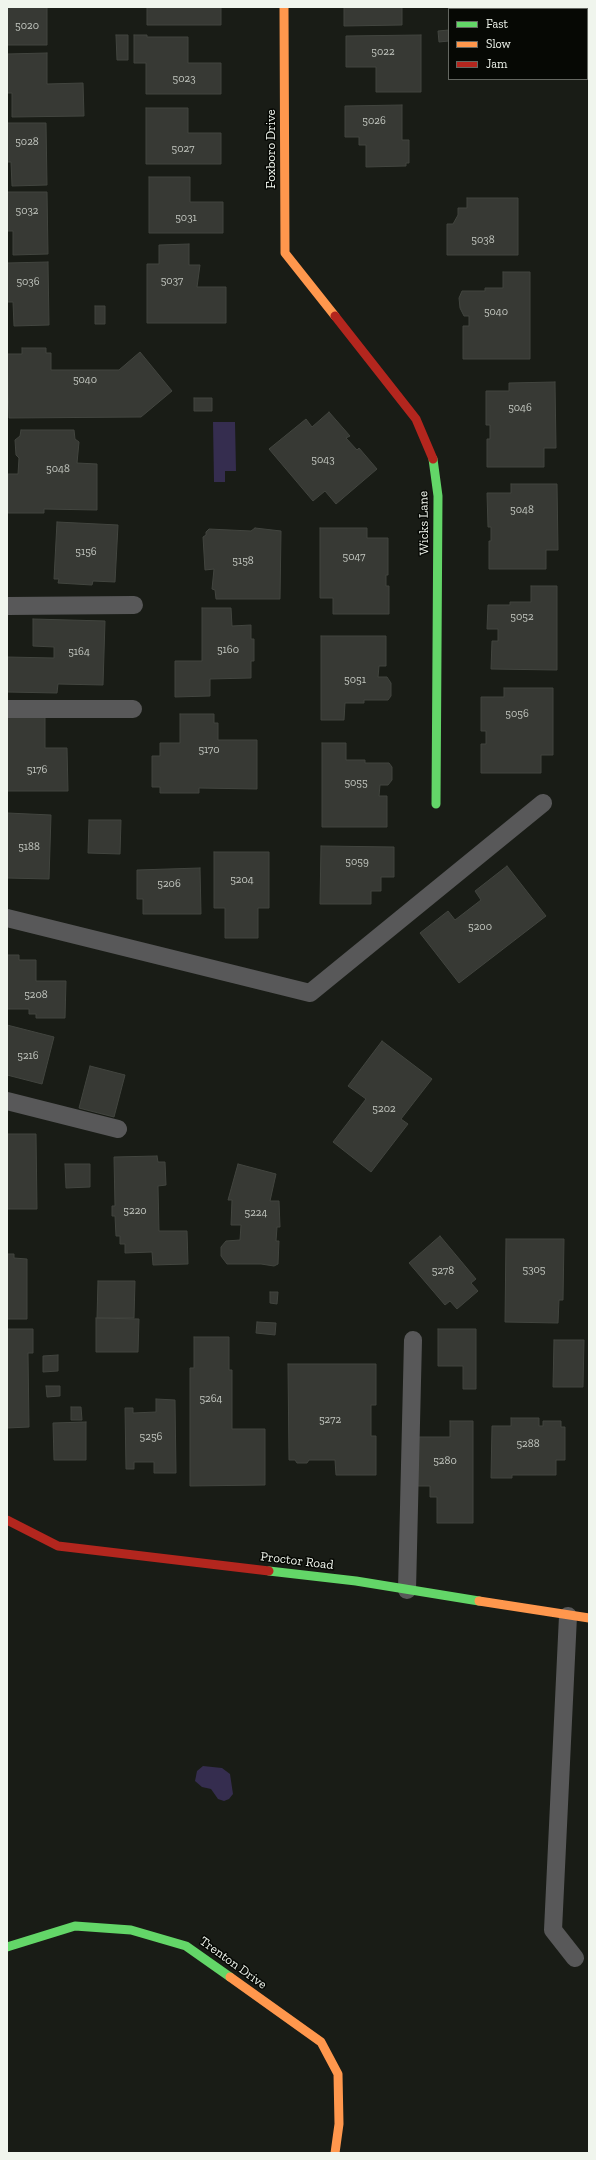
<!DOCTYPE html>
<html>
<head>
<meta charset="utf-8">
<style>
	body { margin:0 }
	#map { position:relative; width:596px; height:2160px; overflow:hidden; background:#191c16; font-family:"Zilla Slab",serif }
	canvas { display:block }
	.frame { position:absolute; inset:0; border:8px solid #f0f5ed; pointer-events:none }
	.legend { position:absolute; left:448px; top:8px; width:140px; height:72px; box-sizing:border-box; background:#060804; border:1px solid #646761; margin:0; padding:5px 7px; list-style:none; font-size:12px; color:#f0f5ed }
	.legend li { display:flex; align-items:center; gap:8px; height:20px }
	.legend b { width:20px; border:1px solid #646761 }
</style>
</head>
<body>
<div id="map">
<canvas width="596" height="2160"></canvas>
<div class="frame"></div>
<ul class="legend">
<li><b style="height:5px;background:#63d668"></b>Fast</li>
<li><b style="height:5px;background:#ff974d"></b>Slow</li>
<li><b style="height:5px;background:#b3261e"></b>Jam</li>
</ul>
</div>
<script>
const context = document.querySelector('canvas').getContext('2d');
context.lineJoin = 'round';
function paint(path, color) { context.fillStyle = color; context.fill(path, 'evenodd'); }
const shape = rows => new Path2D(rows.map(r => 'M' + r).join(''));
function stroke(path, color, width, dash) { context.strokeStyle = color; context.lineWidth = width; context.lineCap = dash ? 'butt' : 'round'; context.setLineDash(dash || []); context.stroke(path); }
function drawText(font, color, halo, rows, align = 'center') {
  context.font = font + ' "Zilla Slab",serif'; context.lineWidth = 3; context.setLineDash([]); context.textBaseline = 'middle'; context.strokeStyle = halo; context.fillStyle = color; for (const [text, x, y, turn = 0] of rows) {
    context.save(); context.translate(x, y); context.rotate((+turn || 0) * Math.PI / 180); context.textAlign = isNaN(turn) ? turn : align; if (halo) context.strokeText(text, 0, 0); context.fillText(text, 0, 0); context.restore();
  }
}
paint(shape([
	[213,422,235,422,236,471,225,471,225,482,214,482],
	[203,1766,222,1768,230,1774,233,1794,229,1799,224,1801,218,1799,211,1789,202,1787,195,1781,197,1771]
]), '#352d4f');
const building = shape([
	[7,7,47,7,47,45,7,45,7,7],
	[147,7,221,7,221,25,147,25,147,7],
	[344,7,402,7,402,25,344,26,344,7],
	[467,7,526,7,526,9,467,9,467,7],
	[449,30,449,41,439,42,438,31,449,30],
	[116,35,128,35,128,60,117,60,116,35],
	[134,35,147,35,147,37,188,37,188,63,221,63,221,94,146,94,146,63,134,63,134,35],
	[421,35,421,92,376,92,376,67,346,67,346,36,421,35],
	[47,53,47,84,83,83,84,116,12,117,12,93,7,93,7,54,47,53],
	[402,105,402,140,409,140,409,163,406,163,406,166,366,167,366,145,359,145,359,137,345,137,345,106,402,105],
	[146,108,188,108,188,133,221,133,221,164,146,164,146,108],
	[7,123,46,123,47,185,12,186,11,162,7,162,7,123],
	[149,177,190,177,190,202,223,202,223,233,149,233,149,177],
	[7,192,47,192,48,254,13,255,13,231,7,231,7,192],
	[467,198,518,198,518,255,447,255,447,224,453,224,458,215,458,208,467,208,467,198],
	[189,244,189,265,200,265,197,287,226,287,226,323,147,323,147,264,159,264,159,245,189,244],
	[48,262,49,325,14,326,13,302,7,302,7,263,48,262],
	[503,272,530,272,530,359,463,359,463,326,469,326,469,316,464,316,460,308,459,298,462,291,485,291,485,288,503,288,503,272],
	[95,306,105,306,105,324,95,324,95,306],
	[22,348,46,348,46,353,51,353,51,370,119,370,140,352,172,391,141,417,9,418,7,354,22,354,22,348],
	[555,382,556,448,544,448,544,467,487,467,487,439,490,439,490,425,486,425,486,391,509,391,509,383,555,382],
	[194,398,212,398,212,411,194,411,194,398],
	[329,412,350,436,346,438,357,450,359,448,377,469,336,504,325,491,313,501,269,449,306,419,312,427,329,412],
	[21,430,74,430,75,439,79,442,77,463,97,464,97,510,44,509,44,513,8,513,8,474,18,474,19,458,16,455,15,440,20,436,21,430],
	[511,484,557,484,558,550,546,550,546,569,489,569,489,541,491,541,491,527,488,527,487,493,511,493,511,484],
	[57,522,118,525,115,582,93,581,92,585,58,583,59,579,54,579,57,522],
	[255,528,281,531,280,599,216,599,215,590,212,589,214,569,205,570,203,537,206,535,206,532,209,529,251,531,255,528],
	[320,528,367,528,367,538,388,538,388,575,386,575,386,586,389,586,389,614,333,614,333,598,320,598,320,528],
	[531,586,557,586,557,670,491,669,492,641,498,641,498,629,487,629,488,605,510,605,510,602,531,602,531,586],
	[202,608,231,608,232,626,251,625,251,639,254,639,254,661,251,661,251,678,210,679,210,696,175,697,175,661,202,661,202,608],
	[33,619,105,621,103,685,58,684,57,693,7,692,7,657,54,658,54,647,33,646,33,619],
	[321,636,386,636,386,666,379,666,378,677,387,677,391,683,391,696,388,700,364,700,364,703,345,703,344,720,321,720,321,636],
	[504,688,553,688,553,755,541,755,541,773,481,773,481,744,486,744,486,731,481,731,481,697,504,697,504,688],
	[180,714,214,714,214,723,218,723,218,740,257,740,257,789,199,788,199,793,160,793,160,787,152,787,152,756,160,756,160,743,180,743,180,714],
	[7,715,45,715,45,748,67,748,68,791,7,791,7,715],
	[322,743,346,743,346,760,365,760,365,763,389,763,392,767,392,780,388,785,380,785,379,796,387,796,387,827,322,827,322,743],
	[7,813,51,815,49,879,7,878,7,813],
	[89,820,121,820,120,854,88,853,89,820],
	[321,846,394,847,394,877,381,877,381,891,371,891,371,904,320,904,321,846],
	[214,852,269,852,269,908,258,908,258,938,225,938,225,908,214,908,214,852],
	[507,866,546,916,459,983,420,933,448,911,455,920,481,900,475,891,507,866],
	[200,868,201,914,143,914,143,899,137,899,137,870,200,868],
	[7,955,19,955,19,960,36,960,36,981,66,981,65,1018,36,1018,36,1014,29,1014,29,1009,7,1009,7,955],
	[7,1025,54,1037,42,1084,7,1075,7,1025],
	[382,1041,432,1079,401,1119,408,1124,371,1172,333,1142,366,1099,348,1086,382,1041],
	[90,1066,125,1075,114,1117,79,1108,90,1066],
	[7,1134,36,1134,37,1209,7,1209,7,1134],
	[157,1156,158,1162,165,1162,166,1185,158,1186,159,1231,187,1231,188,1264,153,1265,152,1252,125,1253,125,1244,120,1244,120,1236,116,1236,115,1216,112,1216,112,1206,115,1206,114,1157,157,1156],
	[65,1164,90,1164,90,1187,66,1188,65,1164],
	[238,1164,276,1174,270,1201,279,1201,280,1227,277,1227,276,1241,279,1241,278,1264,274,1266,261,1264,227,1264,221,1256,221,1247,226,1241,240,1240,241,1225,231,1225,232,1200,228,1200,238,1164],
	[440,1236,476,1279,471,1283,478,1291,457,1309,450,1301,445,1305,409,1263,440,1236],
	[506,1239,564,1239,563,1300,559,1300,558,1323,505,1322,506,1239],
	[7,1254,14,1254,14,1258,27,1259,27,1319,7,1319,7,1254],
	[98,1281,135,1281,134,1318,97,1318,98,1281],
	[270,1292,278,1292,277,1304,270,1303,270,1292],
	[96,1318,139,1319,138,1352,96,1352,96,1318],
	[257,1322,276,1323,275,1335,256,1333,257,1322],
	[7,1329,33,1329,33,1353,28,1353,29,1427,7,1428,7,1329],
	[438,1329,476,1329,476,1389,463,1389,463,1366,438,1366,438,1329],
	[194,1337,229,1337,229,1370,232,1370,232,1429,265,1429,265,1485,190,1486,190,1368,194,1368,194,1337],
	[554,1340,584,1340,583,1387,553,1387,554,1340],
	[58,1355,58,1371,43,1372,43,1356,58,1355],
	[288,1364,376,1364,376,1405,371,1405,371,1436,376,1436,376,1475,336,1475,335,1460,309,1460,307,1463,297,1463,295,1460,289,1460,288,1364],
	[46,1386,60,1386,60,1396,47,1397,46,1386],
	[156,1399,175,1400,176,1473,154,1473,154,1462,134,1462,134,1469,126,1469,125,1408,133,1408,133,1413,156,1412,156,1399],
	[71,1407,81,1407,82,1420,71,1420,71,1407],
	[511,1418,539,1418,539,1426,543,1426,543,1421,561,1421,561,1427,565,1427,565,1460,556,1460,556,1475,512,1475,512,1478,491,1478,492,1426,511,1426,511,1418],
	[450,1421,473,1421,473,1523,437,1523,437,1497,430,1497,430,1486,417,1486,418,1437,450,1437,450,1421],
	[86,1422,86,1460,54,1460,53,1423,86,1422]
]);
paint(building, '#373934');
stroke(building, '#42453f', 1);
stroke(shape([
	[7,606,134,605],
	[7,709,133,709],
	[7,918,310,993,543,803],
	[7,1101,118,1129],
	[407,1590,413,1340],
	[568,1616,553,1930,575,1958]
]), '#585859', 18);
stroke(shape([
	[433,459,438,496,436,804],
	[269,1571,356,1581,479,1601],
	[7,1947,75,1926,131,1930,186,1946,230,1977]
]), '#63d668', 9);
stroke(shape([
	[284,7,285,253,335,316],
	[479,1601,589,1618],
	[230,1977,321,2042,338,2074,339,2124,335,2153]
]), '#ff974d', 9);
stroke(shape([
	[335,316,416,419,433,459],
	[7,1520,58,1546,269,1571]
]), '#b3261e', 9);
drawText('11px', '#c2c6bf', null, [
	["5020",27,26],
	["5022",383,52],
	["5023",184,79],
	["5026",374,121],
	["5028",27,142],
	["5027",183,149],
	["5032",27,211],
	["5031",186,218],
	["5038",483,240],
	["5037",172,281],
	["5036",28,282],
	["5040",496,312],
	["5040",85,380],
	["5046",520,408],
	["5043",323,460],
	["5048",58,469],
	["5048",522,510],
	["5156",86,552],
	["5047",354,557],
	["5158",243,561],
	["5052",522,617],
	["5160",228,650],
	["5164",79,652],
	["5051",355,680],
	["5056",517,714],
	["5170",209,750],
	["5176",37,770],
	["5055",356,783],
	["5188",29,847],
	["5059",357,862],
	["5204",242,880],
	["5206",169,884],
	["5200",480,927],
	["5208",36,995],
	["5216",28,1056],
	["5202",384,1109],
	["5220",135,1211],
	["5224",256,1213],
	["5305",534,1270],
	["5278",443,1271],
	["5264",211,1399],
	["5272",330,1420],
	["5256",151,1437],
	["5288",528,1444],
	["5280",445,1461]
]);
drawText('13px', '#f0f5ed', '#060804', [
	["Foxboro Drive",271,149,-90],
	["Wicks Lane",424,523,-91],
	["Proctor Road",297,1561,7],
	["Trenton Drive",233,1963,36]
]);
</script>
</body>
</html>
